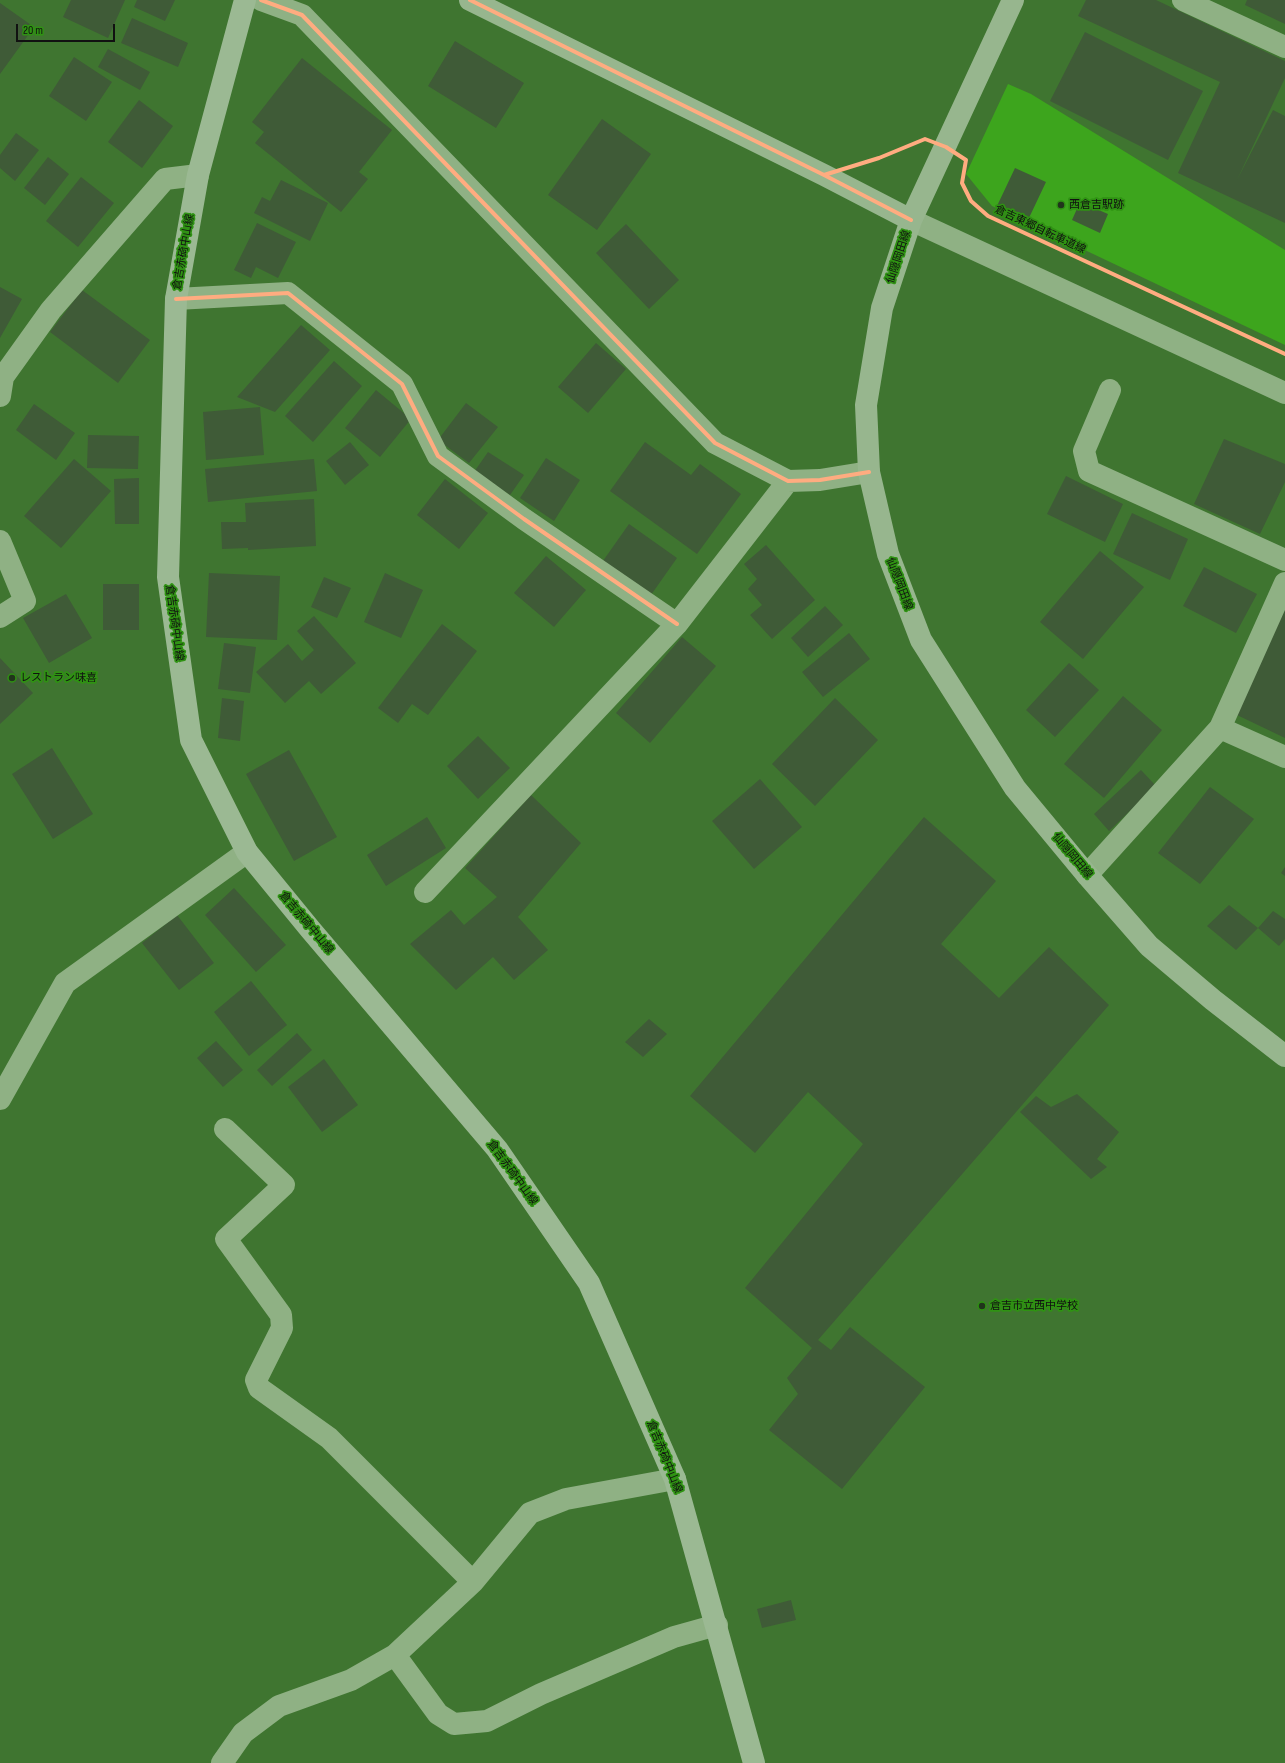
<!DOCTYPE html>
<html>
<head>
<meta charset="utf-8">
<style>
	body { margin:0 }
	#map { position:relative; width:1285px; height:1763px; overflow:hidden; background:#3f7530; font-family:"Sofia Sans Condensed",sans-serif }
	canvas { display:block }
	.scale { position:absolute; left:16px; top:24px; width:99px; height:18px; box-sizing:border-box; border:2px solid #111; border-top:0; padding-left:5px; font-size:12px; line-height:14px; white-space:nowrap; color:#111; -webkit-text-stroke:3px #2f9213; paint-order:stroke }
</style>
</head>
<body>
<div id="map">
<canvas width="1285" height="1763"></canvas>
<div class="scale">20 m</div>
</div>
<script>
const context = document.querySelector('canvas').getContext('2d');
context.lineJoin = 'round';
function paint(path, color) { context.fillStyle = color; context.fill(path, 'evenodd'); }
const shape = rows => new Path2D(rows.map(r => 'M' + r).join(''));
function stroke(path, color, width, dash) { context.strokeStyle = color; context.lineWidth = width; context.lineCap = dash ? 'butt' : 'round'; context.setLineDash(dash || []); context.stroke(path); }
function drawText(font, color, halo, rows, align = 'center') {
  context.font = font + ' "Sofia Sans Condensed","Noto Sans JP",sans-serif'; context.lineWidth = 3.5; context.setLineDash([]); context.textBaseline = 'middle'; context.strokeStyle = halo; context.fillStyle = color; for (const [text, x, y, turn = 0] of rows) {
    context.save(); context.translate(x, y); context.rotate((+turn || 0) * Math.PI / 180); context.textAlign = isNaN(turn) ? turn : align; if (halo) context.strokeText(text, 0, 0); context.fillText(text, 0, 0); context.restore();
  }
}
paint(shape([
	[1008,84,1031,94,1285,250,1285,345,992,206,966,174]
]), '#3da51d');
paint(shape([
	[71,0,125,0,108,38,63,17],
	[137,0,175,0,165,21,134,7],
	[1086,0,1156,0,1285,61,1285,78,1237,180,1273,110,1285,116,1285,223,1178,173,1220,82,1078,16],
	[1247,0,1285,0,1285,24,1245,5],
	[0,3,34,27,0,74],
	[132,18,188,43,178,67,121,43],
	[1085,32,1203,91,1168,160,1050,101],
	[455,41,524,83,496,128,428,86],
	[108,49,150,72,140,90,98,67],
	[74,57,112,82,86,121,49,96],
	[302,58,392,130,359,172,368,179,341,212,255,143,264,132,252,122],
	[139,100,173,126,142,168,108,142],
	[602,119,651,154,597,230,548,195],
	[16,133,39,150,15,181,0,168,0,155],
	[48,157,69,174,45,205,24,188],
	[1015,168,1046,182,1028,220,997,206],
	[81,177,114,203,78,247,46,221],
	[281,180,328,203,310,241,254,213,262,197,270,201],
	[1080,202,1108,214,1100,233,1072,220],
	[257,223,296,242,278,278,256,267,251,278,234,270],
	[626,224,679,280,649,309,596,253],
	[0,287,22,299,0,338],
	[82,290,150,340,118,383,50,332],
	[301,325,330,350,275,412,237,397],
	[596,343,626,369,588,413,558,387],
	[334,361,362,386,313,442,285,416],
	[376,390,411,419,380,457,345,428],
	[466,403,498,427,469,463,438,440],
	[34,404,75,433,56,460,16,430],
	[260,407,264,455,206,460,203,412],
	[88,435,139,436,138,469,87,468],
	[1224,439,1285,464,1285,482,1260,534,1194,504],
	[350,442,369,465,345,485,326,461],
	[645,442,691,475,700,464,741,494,697,554,610,491],
	[488,452,524,475,510,495,474,472],
	[546,458,580,480,554,521,520,498],
	[74,459,111,491,61,548,24,516],
	[314,459,317,491,208,502,205,469],
	[1066,476,1123,504,1105,542,1047,514],
	[139,478,139,524,115,524,114,479],
	[445,479,488,513,459,549,417,515],
	[314,499,316,546,248,550,248,548,222,549,221,522,246,522,245,503],
	[1132,513,1188,539,1170,580,1113,554],
	[629,524,677,558,646,602,598,568],
	[766,545,815,600,772,639,750,615,762,605,748,589,757,579,744,564],
	[1100,551,1144,587,1083,659,1040,622],
	[546,556,586,590,554,627,514,593],
	[1204,567,1257,594,1236,633,1183,606],
	[209,573,280,576,277,640,206,637],
	[385,573,423,590,401,638,364,622],
	[324,577,351,588,337,618,311,607],
	[103,584,139,584,139,630,103,630],
	[66,594,92,638,49,663,23,618],
	[825,606,843,625,808,657,791,638],
	[1285,608,1285,738,1237,715],
	[314,616,356,663,321,694,309,681,285,703,256,672,288,644,302,661,314,650,297,631],
	[442,624,477,651,428,715,412,704,398,723,378,708],
	[849,633,870,659,823,697,802,672],
	[682,637,716,666,650,743,616,713],
	[224,643,256,647,250,693,218,689],
	[0,658,33,693,0,724],
	[1069,663,1099,690,1055,737,1026,710],
	[1123,696,1162,730,1104,798,1064,764],
	[222,698,244,701,240,741,218,738],
	[835,698,878,740,815,806,772,764],
	[478,736,510,768,478,799,447,766],
	[52,748,93,814,53,839,12,774],
	[289,750,337,837,294,861,246,774],
	[1141,770,1156,786,1109,831,1094,814],
	[760,779,802,827,754,869,712,821],
	[1210,787,1254,819,1200,884,1158,853],
	[531,795,581,843,518,917,548,950,514,980,493,957,456,990,410,944,451,910,464,925,497,897,465,868],
	[427,817,446,848,386,886,367,855],
	[924,817,996,881,941,944,999,998,1049,947,1109,1005,818,1340,831,1350,850,1327,925,1387,842,1489,769,1430,798,1394,787,1378,812,1348,745,1288,863,1144,808,1092,755,1153,690,1096],
	[1285,867,1285,876,1281,873],
	[234,888,286,945,256,972,205,915],
	[1229,905,1258,928,1236,950,1207,926],
	[1273,911,1285,919,1285,939,1279,946,1258,928],
	[177,915,214,963,179,990,142,943],
	[251,981,287,1025,249,1056,214,1012],
	[649,1019,667,1034,643,1057,625,1042],
	[297,1033,312,1050,272,1086,257,1070],
	[216,1041,243,1070,223,1087,197,1058],
	[324,1059,358,1105,322,1132,288,1087],
	[1077,1094,1119,1132,1097,1159,1107,1167,1091,1179,1020,1112,1036,1096,1051,1107],
	[791,1600,796,1620,762,1628,757,1609]
]), '#3f5b37');
stroke(shape([
	[261,0,302,15,715,443,788,481,820,480,869,472],
	[1183,0,1285,47],
	[176,299,288,293,402,384,438,456,524,519,677,624],
	[1110,390,1084,451,1089,471,1285,560],
	[0,396,3,377,51,310,165,179,198,175],
	[0,541,25,601,0,617],
	[1220,728,1285,757],
	[1087,875,1220,728,1285,583],
	[425,892,677,624,788,481],
	[0,1099,65,983,247,852],
	[225,1129,284,1185,226,1239,281,1315,282,1328,256,1380,259,1388,329,1438,473,1582],
	[395,1655,438,1714,454,1724,487,1721,541,1694,674,1637,717,1625],
	[222,1763,243,1733,279,1706,351,1680,395,1655,473,1582,530,1513,566,1499,675,1479]
]), '#8fb184', 22);
stroke(shape([
	[911,220,1285,393]
]), '#8fb184', 22);
stroke(shape([
	[470,0,824,175,911,220],
	[1013,0,911,220,882,308,866,405,869,472,888,554,921,640,1015,788,1087,875,1149,946,1213,1000,1285,1056]
]), '#97b68e', 22);
stroke(shape([
	[245,0,198,175,176,299,168,577,191,740,247,852,310,929,497,1149,589,1283,675,1479,754,1763]
]), '#9bb993', 22);
stroke(shape([
	[261,0,302,15,715,443,788,481,820,480,869,472],
	[470,0,824,175,911,220],
	[824,175,879,158,925,139,946,147,966,160,962,183,971,201,988,216,1285,354],
	[176,299,288,293,402,384,438,456,524,519,677,624]
]), '#ffac80', 4);
for (const [x, y, r, color] of [
	[1061,205,4,"#21341c"],
	[12,678,4,"#21341c"],
	[982,1306,4,"#21341c"]
]) { const dot = new Path2D(); dot.arc(x, y, r, 0, 2 * Math.PI); context.fillStyle = color; context.fill(dot); stroke(dot, '#2f9213', 1.5); }
drawText('11px', '#111', '#2f9213', [
	["西倉吉駅跡",1069,205],
	["レストラン味喜",20,678],
	["倉吉市立西中学校",990,1306]
], 'left');
drawText('11px', '#111', '#2f9213', [
	["倉吉東郷自転車道線",1040,230,25],
	["倉吉赤碕中山線",184,252,-80],
	["仙隠岡田線",899,257,-72],
	["仙隠岡田線",899,584,69],
	["倉吉赤碕中山線",174,623,82],
	["仙隠岡田線",1072,856,50],
	["倉吉赤碕中山線",306,923,50],
	["倉吉赤碕中山線",512,1173,54],
	["倉吉赤碕中山線",664,1457,68]
]);
</script>
</body>
</html>
